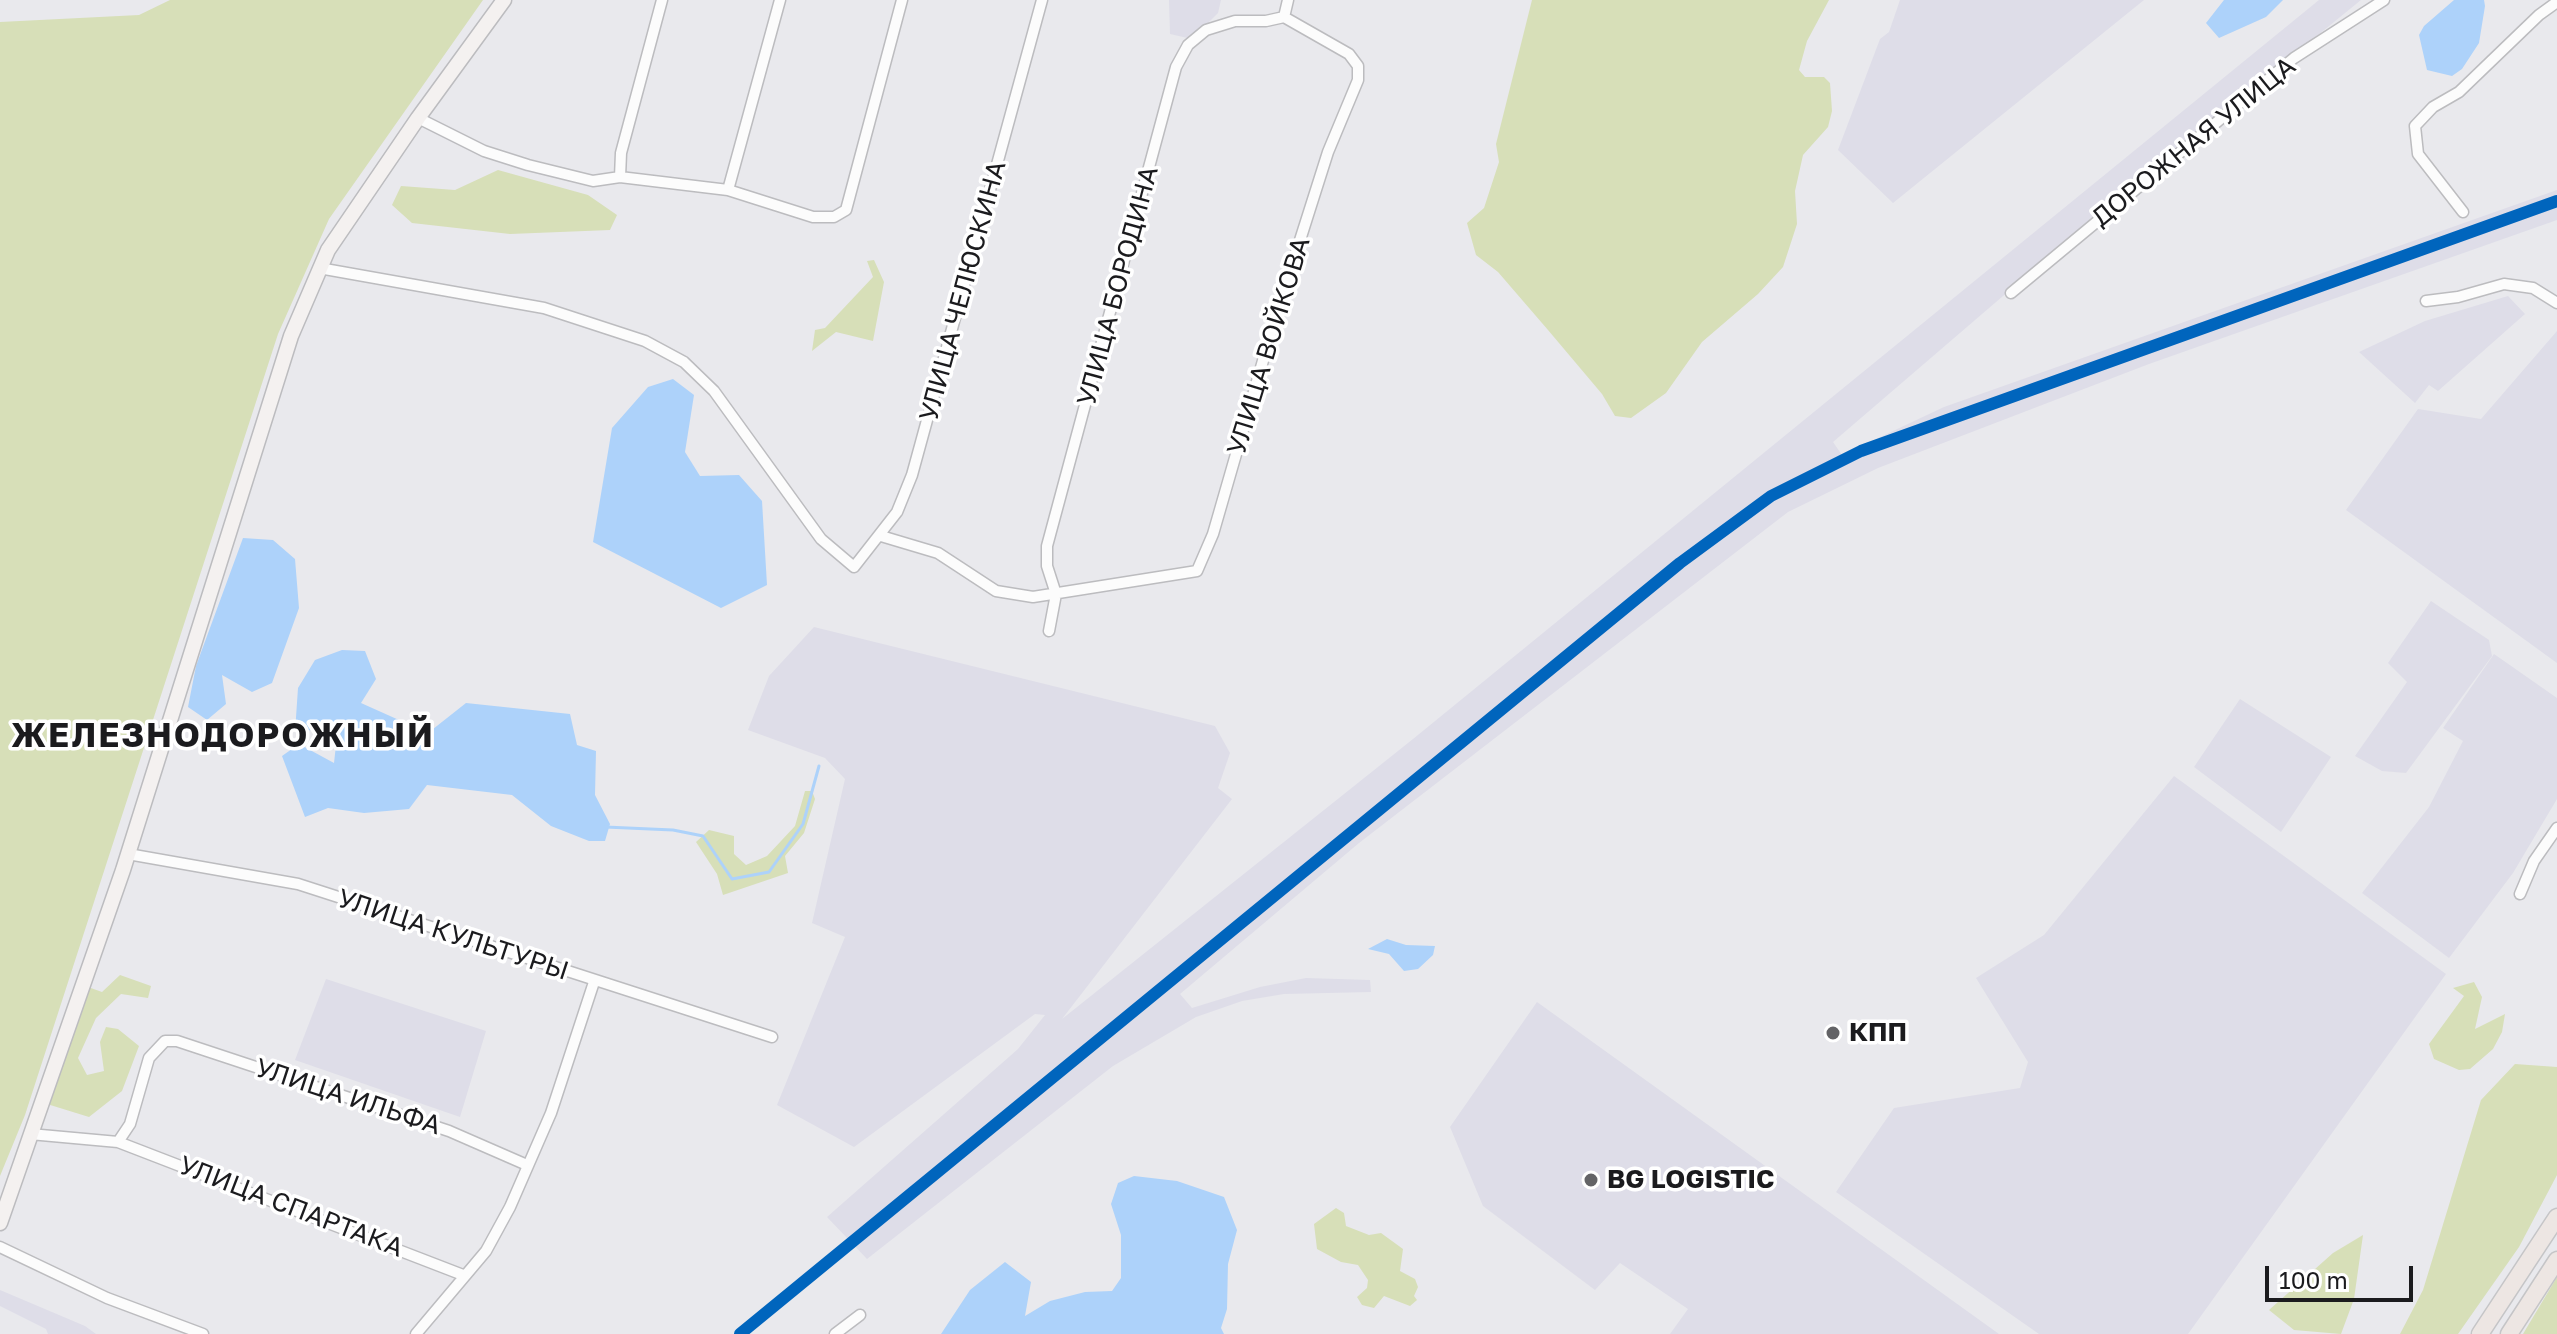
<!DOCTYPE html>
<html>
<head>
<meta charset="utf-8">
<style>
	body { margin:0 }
	#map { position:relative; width:2557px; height:1334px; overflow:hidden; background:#e9e9ed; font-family:"Golos Text",sans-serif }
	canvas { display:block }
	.scale { position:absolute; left:2265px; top:1266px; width:148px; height:36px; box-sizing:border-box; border:4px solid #1b1b1e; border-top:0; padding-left:10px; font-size:24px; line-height:28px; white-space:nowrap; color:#1b1b1e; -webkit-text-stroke:6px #fff; paint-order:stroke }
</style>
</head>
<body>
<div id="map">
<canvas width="2557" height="1334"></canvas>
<div class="scale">100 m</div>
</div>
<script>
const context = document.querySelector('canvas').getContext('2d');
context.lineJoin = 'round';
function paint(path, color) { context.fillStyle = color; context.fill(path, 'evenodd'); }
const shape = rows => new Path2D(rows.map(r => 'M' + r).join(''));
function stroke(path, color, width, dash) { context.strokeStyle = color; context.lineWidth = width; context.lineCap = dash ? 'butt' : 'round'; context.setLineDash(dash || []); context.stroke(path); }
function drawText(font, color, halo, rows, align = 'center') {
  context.font = font + ' "Golos Text",sans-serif'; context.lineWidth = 7; context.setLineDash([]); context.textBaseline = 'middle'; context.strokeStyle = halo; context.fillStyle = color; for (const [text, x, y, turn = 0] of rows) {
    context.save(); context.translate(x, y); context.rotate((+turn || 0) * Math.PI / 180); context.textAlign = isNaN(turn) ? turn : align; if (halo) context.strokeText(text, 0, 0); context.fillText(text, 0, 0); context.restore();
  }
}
paint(shape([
	[1169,0,1221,0,1218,13,1192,39,1170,34],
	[1900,0,2144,0,1893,203,1838,150,1880,39,1889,32],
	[2319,0,2361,0,2109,205,1833,442,1842,455,1944,407,2557,190,2557,220,2149,364,1878,468,1788,512,1359,843,1180,994,1192,1008,1260,987,1306,978,1370,980,1371,992,1284,994,1242,1001,1196,1017,1113,1066,867,1259,827,1217,1018,1049,1045,1015,1035,1014,854,1147,777,1105,845,937,812,923,845,779,825,758,748,730,769,676,814,627,1215,726,1230,753,1218,788,1232,799,1062,1019,1413,739],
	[2508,296,2525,314,2438,391,2429,385,2415,403,2359,352,2425,321],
	[2557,331,2557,663,2346,510,2418,409,2481,419],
	[2431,601,2489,640,2492,656,2406,773,2382,771,2355,756,2407,682,2388,663],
	[2494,654,2557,698,2557,799,2513,873,2449,958,2362,893,2429,807,2463,741,2443,728],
	[2240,699,2331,757,2281,832,2194,767],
	[2174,776,2446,974,2188,1334,2039,1334,1836,1192,1894,1108,2020,1088,2028,1062,1976,978,2044,935],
	[326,979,486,1031,460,1117,295,1060],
	[1537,1002,1999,1334,1670,1334,1688,1309,1620,1263,1595,1290,1483,1206,1450,1127],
	[0,1290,85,1326,96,1334,48,1334,46,1329,0,1306]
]), '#dedde8');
paint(shape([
	[170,0,483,0,329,219,278,334,25,1115,0,1176,0,22,139,15],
	[1532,0,1829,0,1807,41,1799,70,1805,77,1824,77,1830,83,1832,111,1828,127,1803,155,1795,191,1797,224,1783,267,1758,294,1702,342,1666,393,1631,418,1615,416,1602,394,1548,330,1498,272,1476,255,1467,223,1484,208,1499,162,1496,144],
	[498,170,588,195,617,215,610,230,510,234,412,223,392,205,401,186,455,190],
	[874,260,884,282,873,341,836,332,812,351,815,330,825,328,873,277,867,261],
	[805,791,812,791,815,799,804,833,785,856,788,873,723,895,717,874,696,842,709,830,734,836,734,854,746,865,767,856,795,826],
	[120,975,151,986,148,998,121,994,96,1018,78,1058,87,1075,104,1071,100,1042,106,1027,118,1029,139,1046,122,1091,89,1117,47,1104,88,987,102,992],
	[2474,982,2482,997,2475,1029,2505,1014,2502,1032,2493,1049,2470,1069,2459,1070,2434,1059,2429,1044,2464,996,2453,988],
	[2515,1064,2557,1067,2557,1175,2519,1247,2458,1334,2400,1334,2423,1290,2481,1100],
	[1336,1208,1344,1213,1346,1226,1369,1235,1381,1233,1403,1249,1400,1271,1415,1279,1418,1287,1414,1296,1417,1300,1410,1306,1384,1296,1374,1308,1362,1305,1357,1297,1367,1288,1368,1280,1358,1265,1341,1262,1317,1249,1314,1224],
	[2363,1235,2354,1299,2341,1334,2294,1330,2269,1310,2333,1253],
	[2557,1277,2557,1334,2523,1334]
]), '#d7dfb8');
paint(shape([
	[2224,0,2283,0,2266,17,2219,38,2206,23],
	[2454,0,2484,0,2485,6,2479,43,2462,69,2452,76,2427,70,2419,35,2424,26],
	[673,379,694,395,685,452,700,476,739,475,762,501,767,585,721,608,593,542,612,428,648,387],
	[243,538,273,540,295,559,299,608,272,683,252,692,222,675,226,704,207,720,188,707,196,666],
	[342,650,365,651,376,679,361,703,428,733,466,703,570,714,577,745,596,751,595,795,610,824,605,841,589,841,551,826,512,795,427,785,409,809,364,813,328,808,305,817,282,756,299,744,334,763,338,727,295,732,298,688,315,660],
	[1387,939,1406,945,1435,946,1433,955,1418,969,1404,971,1389,954,1368,949],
	[1134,1176,1177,1181,1224,1197,1237,1230,1228,1264,1227,1309,1221,1328,1224,1334,941,1334,970,1290,1005,1262,1031,1282,1025,1316,1050,1301,1085,1292,1112,1291,1121,1278,1121,1235,1111,1204,1118,1183]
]), '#add2fa');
stroke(shape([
	[605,827,673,830,703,836,732,879,769,872,803,824,819,766]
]), '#add2fa', 3);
const street = shape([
	[418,118,484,151,528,165,593,181,620,177,728,190,813,217,834,217,846,210,902,0],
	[620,177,621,153,662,0],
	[728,190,780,0],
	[2463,212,2418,154,2415,126,2433,107,2459,92,2539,15,2557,2],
	[319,268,544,308,645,341,684,362,714,391,821,539,854,567,897,512,912,475,1042,0],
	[2011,293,2294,58,2384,0],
	[2426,301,2458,297,2504,284,2533,288,2557,303],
	[881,536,938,553,996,591,1033,597,1197,571,1213,534,1275,319,1328,152,1358,80,1358,66,1349,54,1284,17,1288,0],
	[1049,631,1056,594,1047,566,1047,546,1176,67,1188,45,1206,30,1235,21,1266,21,1284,17],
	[128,854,298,884,772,1037],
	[2520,894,2534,861,2557,828],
	[30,1134,118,1142,130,1124,149,1058,165,1041,177,1041,449,1131,527,1165],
	[118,1142,463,1275],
	[0,1247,107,1298,203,1334],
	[416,1334,486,1251,510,1207,551,1113,594,982],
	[835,1334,860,1315]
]);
const secondary = shape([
	[0,1223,123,870,291,336,328,250,418,118,504,0]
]);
const primary = shape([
	[2480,1334,2557,1217],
	[2509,1334,2557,1260]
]);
stroke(street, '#bcbcbf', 13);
stroke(secondary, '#bcbcbf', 17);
stroke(primary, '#c5c5c7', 19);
stroke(street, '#fcfcfc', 10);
stroke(secondary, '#f4f1f0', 14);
stroke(primary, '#ede6e3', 16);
stroke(shape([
	[740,1334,1680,563,1771,496,1861,451,2557,201]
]), '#0065bd', 12);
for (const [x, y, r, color] of [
	[1833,1033,8,"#636366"],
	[1591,1180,8,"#636366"]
]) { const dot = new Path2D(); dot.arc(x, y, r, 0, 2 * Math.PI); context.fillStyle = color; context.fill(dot); stroke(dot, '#fff', 3); }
drawText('26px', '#1b1b1e', '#fff', [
	["ДОРОЖНАЯ УЛИЦА",2194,142,-39],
	["УЛИЦА БОРОДИНА",1118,286,-75],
	["УЛИЦА ЧЕЛЮСКИНА",963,291,-75],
	["УЛИЦА ВОЙКОВА",1269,346,-73],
	["УЛИЦА КУЛЬТУРЫ",453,935,18],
	["УЛИЦА ИЛЬФА",348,1097,18],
	["УЛИЦА СПАРТАКА",291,1207,21]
]);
drawText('bold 26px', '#1b1b1e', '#fff', [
	["КПП",1849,1033],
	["BG LOGISTIC",1607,1180]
], 'left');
context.letterSpacing = '2px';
drawText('bold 34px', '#1b1b1e', '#fff', [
	["ЖЕЛЕЗНОДОРОЖНЫЙ",223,736]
]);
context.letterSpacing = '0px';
</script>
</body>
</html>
